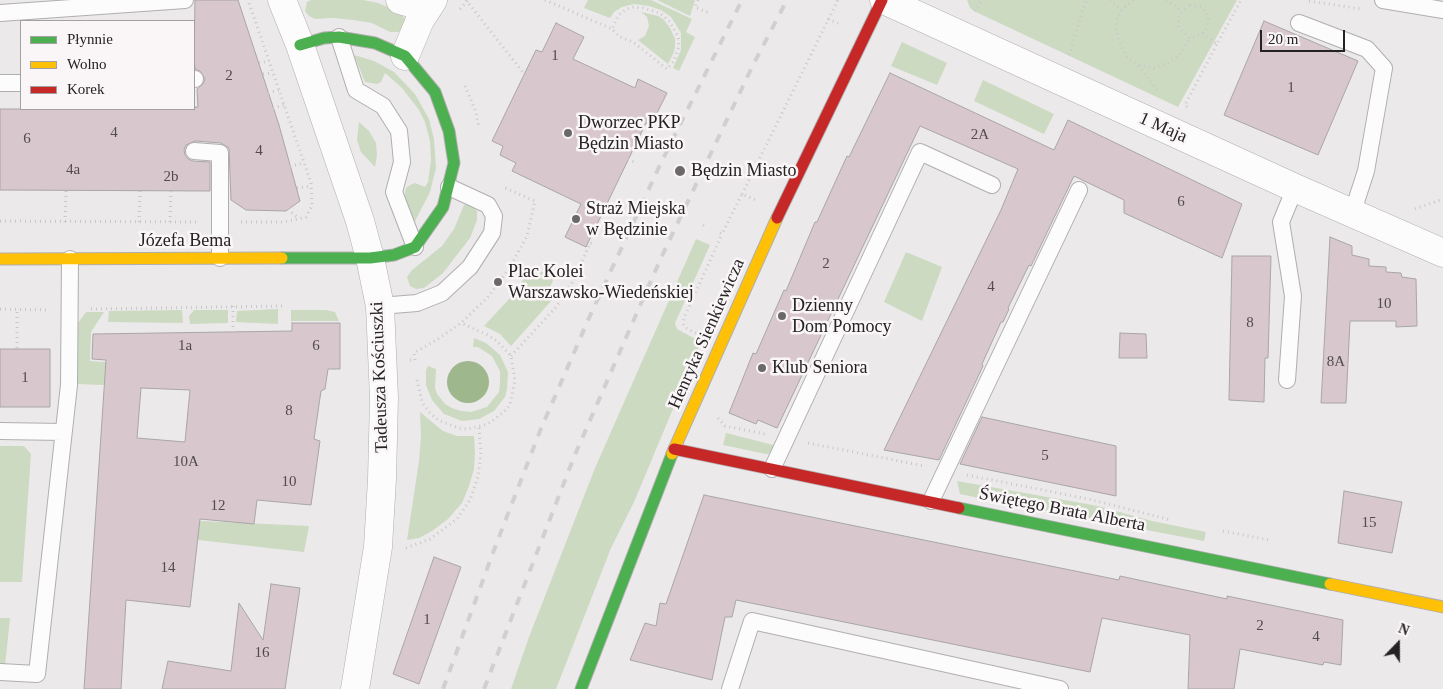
<!DOCTYPE html>
<html>
<head>
<meta charset="utf-8">
<style>
	body { margin:0 }
	#map { position:relative; width:1443px; height:689px; overflow:hidden; background:#ece9ea; font-family:"Times New Roman",serif }
	canvas { display:block }
	.legend { position:absolute; left:20px; top:20px; width:175px; height:90px; box-sizing:border-box; background:#faf5f7; border:1px solid #a4a1a2; margin:0; padding:6px 9px; list-style:none; font-size:15px; color:#242222 }
	.legend li { display:flex; align-items:center; gap:10px; height:25px }
	.legend b { width:25px; border:1px solid #a4a1a2 }
	.north { position:absolute; left:1373px; top:619px; width:50px; height:50px; -webkit-text-stroke:4px #faf5f7; paint-order:stroke; rotate:22deg; font-size:14px; font-weight:700; line-height:20px; text-align:center; color:#242222 }
	.north::after { content:''; display:block; margin:auto; width:18px; height:22px; background:#242222; clip-path:polygon(50% 0,100% 100%,50% 72%,0 100%) }
	.scale { position:absolute; left:1260px; top:30px; width:85px; height:22px; box-sizing:border-box; border:2px solid #242222; border-top:0; padding-left:6px; font-size:15px; line-height:18px; white-space:nowrap; color:#242222; -webkit-text-stroke:4px #faf5f7; paint-order:stroke }
</style>
</head>
<body>
<div id="map">
<canvas width="1443" height="689"></canvas>
<ul class="legend">
<li><b style="height:6px;background:#4caf50"></b>Płynnie</li>
<li><b style="height:6px;background:#ffc107"></b>Wolno</li>
<li><b style="height:6px;background:#c62828"></b>Korek</li>
</ul>
<div class="north">N</div>
<div class="scale">20 m</div>
</div>
<script>
const context = document.querySelector('canvas').getContext('2d');
context.lineJoin = 'round';
function paint(path, color) { context.fillStyle = color; context.fill(path, 'evenodd'); }
const shape = rows => new Path2D(rows.map(r => 'M' + r).join(''));
function stroke(path, color, width, dash) { context.strokeStyle = color; context.lineWidth = width; context.lineCap = dash ? 'butt' : 'round'; context.setLineDash(dash || []); context.stroke(path); }
function drawText(font, color, halo, rows, align = 'center') {
  context.font = font + ' "Times New Roman",serif'; context.lineWidth = 5; context.setLineDash([]); context.textBaseline = 'middle'; context.strokeStyle = halo; context.fillStyle = color; for (const [text, x, y, turn = 0] of rows) {
    context.save(); context.translate(x, y); context.rotate((+turn || 0) * Math.PI / 180); context.textAlign = isNaN(turn) ? turn : align; if (halo) context.strokeText(text, 0, 0); context.fillText(text, 0, 0); context.restore();
  }
}
paint(shape([
	[311,0,363,0,378,3,400,12,405,19,405,26,399,32,390,32,372,23,353,20,333,18,315,19,309,16,305,11,307,2],
	[588,0,651,0,692,19,686,32,695,37,679,71,673,68,681,50,681,33,671,17,661,10,649,6,634,4,622,7,614,12,610,18,584,8],
	[657,0,695,0,690,16],
	[967,0,1237,0,1178,107,978,13,970,8],
	[641,12,658,16,663,19,670,28,675,39,675,46,674,52,668,64,638,40,645,36,649,26,647,17],
	[902,42,947,63,937,85,891,66],
	[354,55,374,61,394,72,415,94,429,119,434,139,436,168,430,192,414,223,405,198,405,193,406,188,410,185,415,183,425,187,428,182,431,160,430,141,425,122,419,110,402,88,385,73,381,82,377,84,365,82],
	[983,80,1054,114,1044,134,974,101],
	[359,122,369,131,376,143,377,155,375,167,361,152,357,140],
	[464,205,471,205,477,211,477,220,470,238,443,273,424,288,416,289,410,286,407,277,412,270,442,246,454,229],
	[696,239,710,245,675,323,677,329,701,342,634,502,611,548,556,689,511,689,529,637,595,468],
	[906,252,942,267,922,321,884,302],
	[532,267,554,278,546,297,552,300,511,346,500,334,484,326,511,297],
	[278,309,278,324,236,322,237,311],
	[182,310,183,323,108,322,109,311],
	[194,310,228,310,228,323,190,324,189,316],
	[291,310,326,310,335,312,339,321,291,321],
	[86,312,104,312,91,332,90,361,130,364,127,386,78,384,78,323],
	[474,338,486,343,500,355,508,372,507,389,505,397,494,411,479,419,462,421,444,414,432,400,426,385,426,370,428,366,436,369,435,388,437,394,445,404,452,408,461,411,471,412,487,407,499,392,500,384,500,371,492,356,478,347,473,347],
	[420,412,443,431,457,436,474,436,475,452,474,469,469,486,462,503,448,519,432,531,419,538,407,540,419,461,421,436],
	[726,433,777,446,772,453,766,454,723,445],
	[0,446,24,446,31,454,22,582,0,582],
	[957,481,1098,506,1152,521,1206,532,1204,541,974,497,960,494],
	[136,518,309,526,304,552,136,533],
	[0,618,10,618,5,666,0,665]
]), '#ccdac2');
paint(shape([
	'447 382a21 21 0 1 1 42 0a21 21 0 1 1-42 0Z'
]), '#9eb78d');
const building = shape([
	[195,0,238,0,279,125,300,201,286,211,246,210,231,200,229,148,221,143,195,141,186,145,184,150,185,155,188,159,193,161,210,162,210,191,0,190,0,109,194,109,194,107,198,107,197,89,203,84,205,79,200,71,195,69,194,59,195,0],
	[1264,21,1358,61,1318,155,1224,115,1264,21],
	[556,23,584,37,573,59,635,88,638,79,667,93,651,125,646,123,586,247,565,237,581,204,512,171,516,163,500,155,503,146,492,141,536,50,542,52,556,23],
	[890,73,1054,150,1068,120,1242,204,1222,258,1124,213,1124,200,1074,176,1031,266,1029,265,1008,308,1009,309,1003,322,1001,322,982,364,983,366,939,460,884,450,1001,210,1018,169,920,126,777,428,758,420,756,424,729,413,753,353,756,354,784,290,786,291,815,222,817,222,847,156,849,157,890,73],
	[1330,237,1352,246,1352,255,1369,259,1369,266,1386,267,1386,272,1401,273,1402,277,1416,279,1417,326,1396,327,1396,321,1350,321,1346,403,1321,403,1330,237],
	[1232,256,1271,256,1268,358,1265,358,1264,402,1229,400,1232,256],
	[292,323,340,323,340,369,328,369,325,389,321,391,314,439,320,441,311,505,257,500,254,524,200,519,190,607,126,600,121,689,84,689,106,360,92,359,93,334,292,331,292,323],
	[141,388,190,390,185,442,137,438,141,388],
	[1120,333,1146,334,1147,358,1119,358,1120,333],
	[0,349,50,349,50,407,0,407,0,349],
	[982,417,1116,446,1116,496,960,464,982,417],
	[1344,491,1402,502,1392,553,1338,543,1344,491],
	[704,495,1119,580,1120,576,1227,599,1227,596,1343,620,1341,665,1324,662,1323,665,1240,649,1234,689,1188,689,1190,635,1102,618,1090,672,736,600,732,617,725,617,712,680,630,660,645,623,656,626,660,603,666,604,704,495],
	[434,557,461,567,419,684,393,674,434,557],
	[271,584,300,588,285,689,162,689,168,661,231,671,239,603,263,640,271,584]
]);
paint(building, '#d8c7cc');
stroke(building, '#a8a6a7', 1);
const lane = shape([
	[1383,0,1443,10],
	[0,13,185,0],
	[1299,23,1367,49,1384,68,1366,171,1352,214],
	[339,37,356,90,383,106,399,131,402,162,394,192,415,247],
	[194,79,195,79],
	[0,83,21,83],
	[194,151,220,153,220,258],
	[380,306,417,303,442,293,470,267,492,233,494,216,488,205,449,187],
	[1287,380,1293,296,1281,222,1295,188],
	[0,431,63,432],
	[772,469,920,152,992,185],
	[931,501,1079,190],
	[0,672,37,674,69,385,70,259],
	[730,689,752,621,1060,689]
]);
const street = shape([
	[282,0,300,45,360,221,370,258,380,306,384,398,382,479,378,547,355,689],
	[400,0,428,8],
	[884,0,1295,188,1443,253],
	[405,56,420,20,433,0]
]);
const fast = shape([
	[282,258,370,258,394,255,415,247,443,207,454,163,449,131,435,92,405,56,375,43,339,37,324,38,300,45],
	[959,508,1330,584],
	[581,689,672,454]
]);
const slow = shape([
	[0,259,282,258],
	[672,454,777,218],
	[1330,584,1443,607]
]);
const jam = shape([
	[777,218,882,0],
	[674,449,959,508]
]);
stroke(lane, '#b1aeaf', 18);
stroke(street, '#b1aeaf', 29);
stroke(fast, '#b1aeaf', 13);
stroke(slow, '#b1aeaf', 13);
stroke(jam, '#b1aeaf', 13);
stroke(shape([
	[466,0,529,80],
	[545,0,612,29,620,37,633,42,667,69,674,61,679,46,678,36,669,21,660,13,643,8,634,7,626,9,618,16,612,29],
	[698,0,695,7,709,13],
	[1110,0,1122,10],
	[1133,0,1122,10,1116,21,1117,33,1121,46,1127,58,1138,65,1159,93],
	[1166,0,1182,11],
	[1309,1,1362,9],
	[1190,5,1201,7,1206,13,1208,19,1207,27,1203,33,1190,38,1179,27,1178,18,1182,11,1190,5],
	[460,9,468,0],
	[974,11,983,0],
	[828,19,840,24],
	[1203,33,1217,44,1241,0],
	[1069,55,1086,0],
	[259,63,269,61],
	[1139,65,1154,68,1168,63,1181,53,1190,38],
	[263,74,273,73],
	[465,86,476,112,479,128],
	[268,93,279,90],
	[1187,107,1185,105,1217,44],
	[273,108,284,105],
	[628,159,634,162],
	[290,166,304,163],
	[297,188,311,186],
	[742,194,838,0],
	[288,209,299,219],
	[1415,209,1443,199],
	[0,221,197,222],
	[65,222,66,191],
	[139,222,140,190],
	[170,222,171,191],
	[241,222,282,222,299,219,306,217,312,205,311,183,248,0],
	[703,225,706,227],
	[720,233,722,234,742,194,756,200],
	[233,306,233,332],
	[0,309,47,310],
	[91,309,283,306],
	[696,333,686,328,683,324,684,318,722,234],
	[17,348,17,309],
	[511,356,557,306,575,278,590,243,595,245],
	[410,360,415,360,414,353,438,339,461,323,489,296,510,267,527,236,535,201,505,188],
	[417,380,422,402,429,412,438,420,458,428,468,429,488,424,504,412,510,405,515,380,511,356,497,341,488,335,461,323],
	[718,418,725,426,765,434],
	[808,443,924,466],
	[967,475,1088,499,1171,520],
	[1223,531,1269,540],
	[406,548,430,539,457,519,470,500,478,477,481,452,479,427]
]), '#c8c8c8', 3, [1, 4]);
stroke(lane, '#fcfcfc', 16);
stroke(street, '#fcfcfc', 28);
stroke(fast, '#4caf50', 11);
stroke(slow, '#ffc107', 11);
stroke(jam, '#c62828', 11);
stroke(shape([
	[443,689,494,550,540,431,589,318,660,165,742,0],
	[484,689,574,457,628,333,661,258,753,65,787,0]
]), '#d0d0d0', 4, [9, 9]);
for (const [x, y, r, color] of [
	[568,133,5,"#6a6868"],
	[680,171,6,"#6a6868"],
	[576,219,5,"#6a6868"],
	[498,282,5,"#6a6868"],
	[782,316,5,"#6a6868"],
	[762,368,5,"#6a6868"]
]) { const dot = new Path2D(); dot.arc(x, y, r, 0, 2 * Math.PI); context.fillStyle = color; context.fill(dot); stroke(dot, '#faf5f7', 2); }
drawText('15px', '#514b4c', null, [
	["1",555,56],
	["2",229,76],
	["1",1291,88],
	["4",114,133],
	["2A",980,135],
	["6",27,139],
	["4",259,151],
	["4a",73,170],
	["2b",171,177],
	["6",1181,202],
	["2",826,264],
	["4",991,287],
	["10",1384,304],
	["8",1250,323],
	["1a",185,346],
	["6",316,346],
	["8A",1336,362],
	["1",25,378],
	["8",289,411],
	["5",1045,456],
	["10A",186,462],
	["10",289,482],
	["12",218,506],
	["15",1369,523],
	["14",168,568],
	["1",427,620],
	["2",1260,626],
	["4",1316,637],
	["16",262,653]
]);
drawText('18px', '#242222', '#faf5f7', [
	["Dworzec PKP",578,123],
	["Będzin Miasto",578,144],
	["Będzin Miasto",691,171],
	["Straż Miejska",586,209],
	["w Będzinie",586,230],
	["Plac Kolei",508,272],
	["Warszawsko-Wiedeńskiej",508,293],
	["Dzienny",792,306],
	["Dom Pomocy",792,327],
	["Klub Seniora",772,368]
], 'left');
drawText('18px', '#242222', '#faf5f7', [
	["1 Maja",1163,128,24],
	["Józefa Bema",185,241],
	["Henryka Sienkiewicza",707,334,-66],
	["Tadeusza Kościuszki",380,377,-92],
	["Świętego Brata Alberta",1062,510,11]
]);
</script>
</body>
</html>
